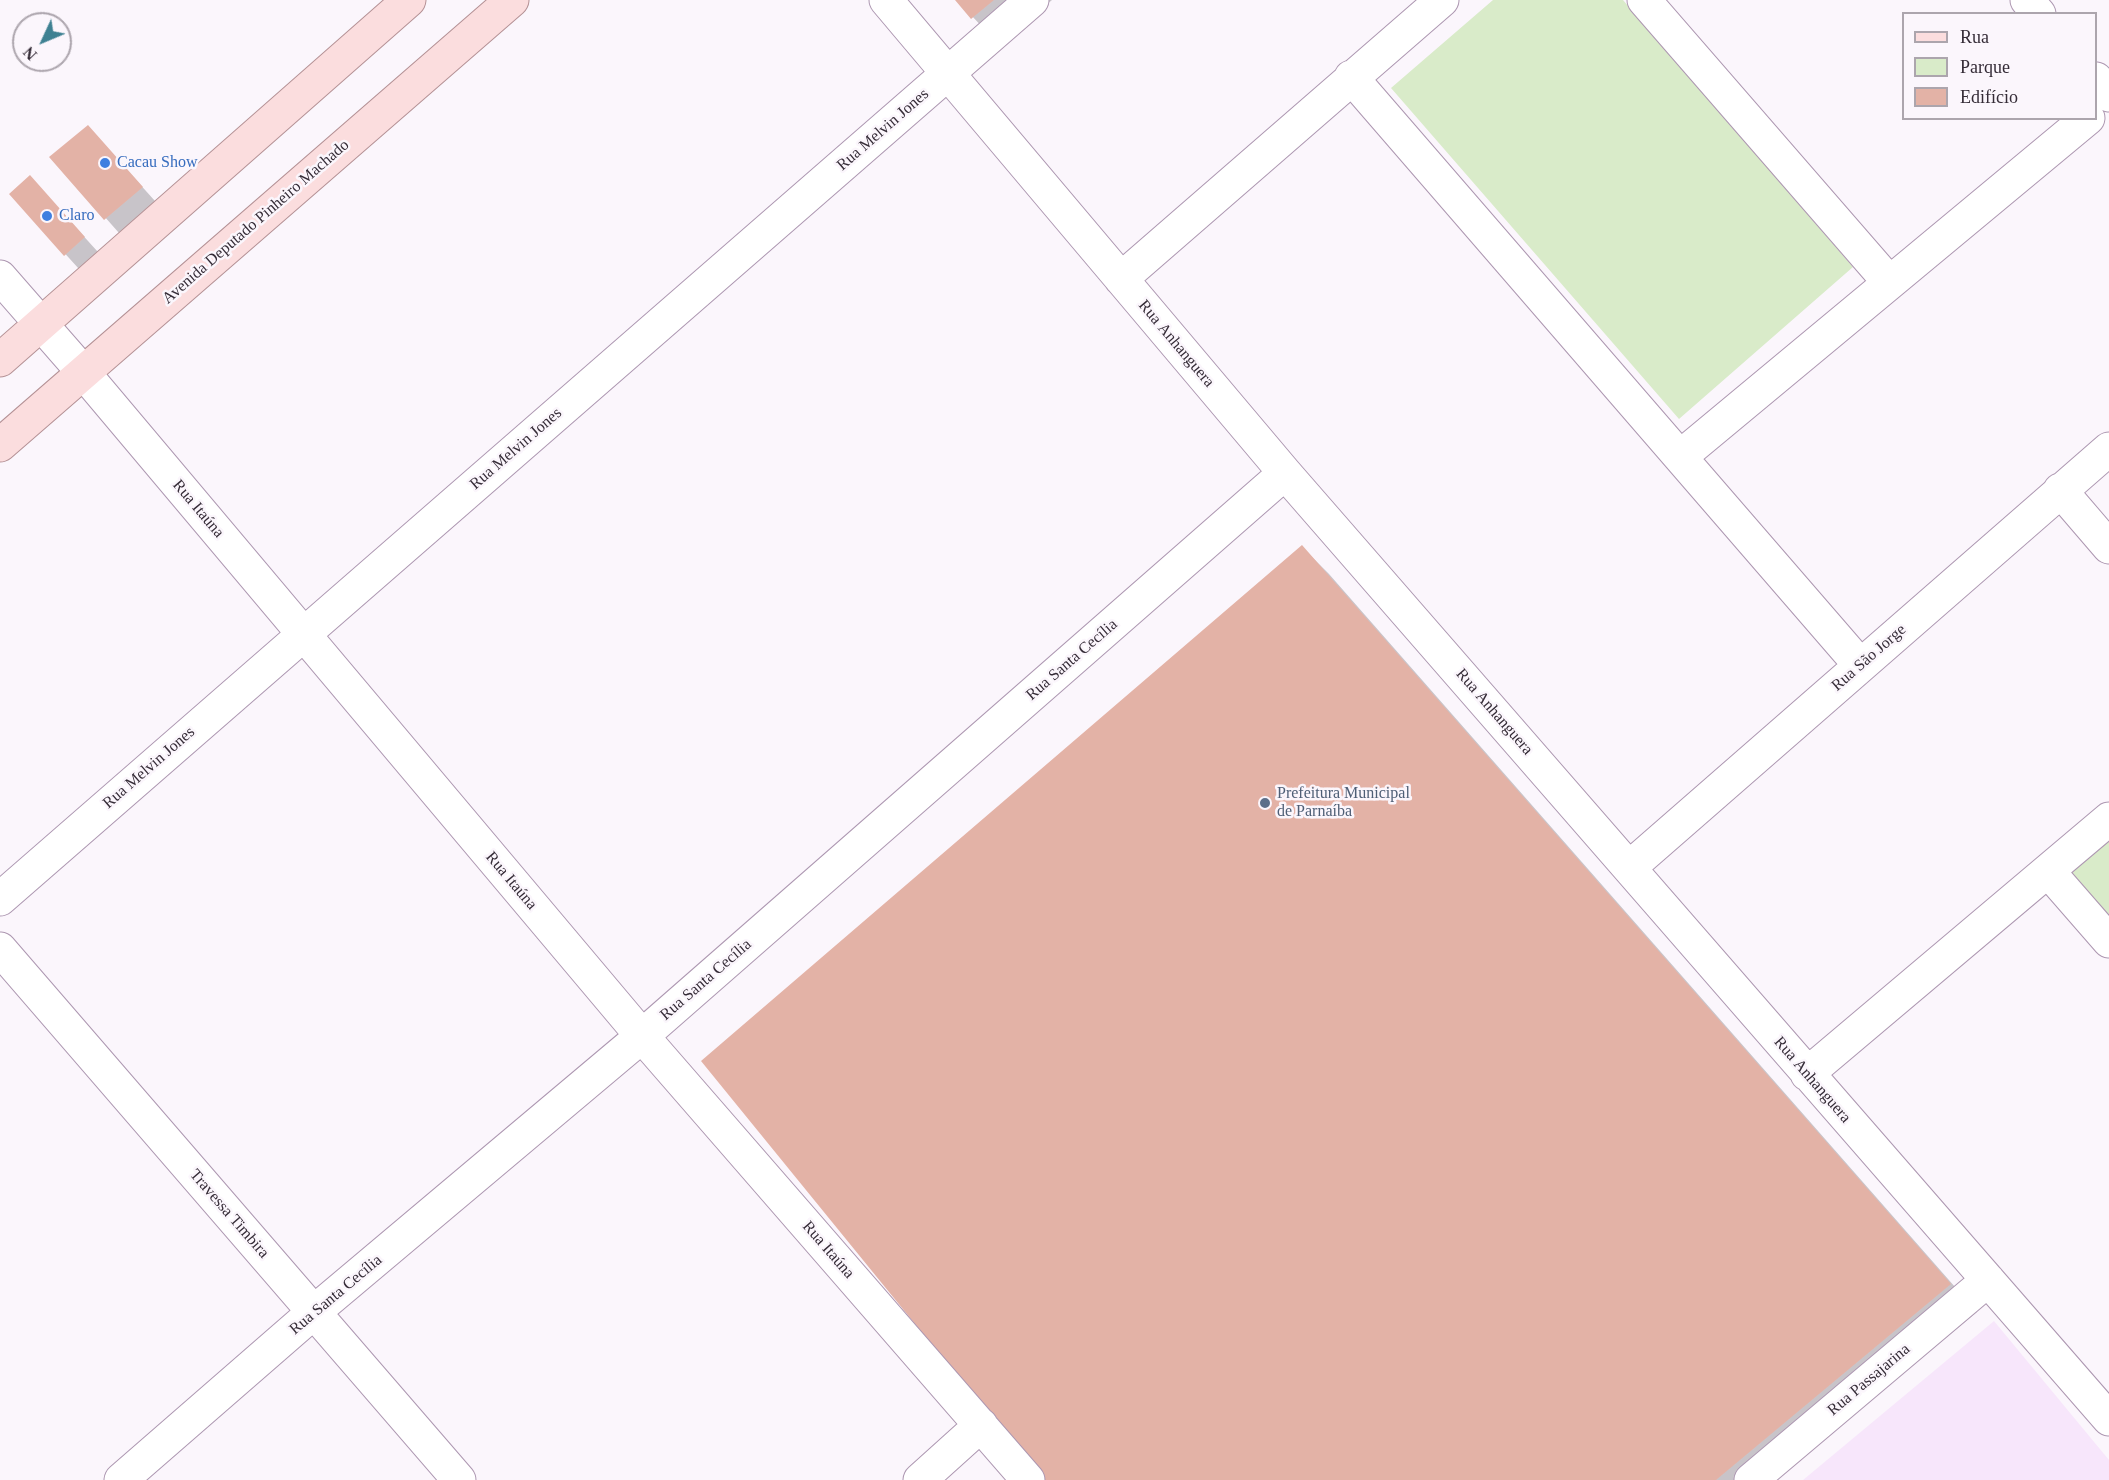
<!DOCTYPE html>
<html>
<head>
<meta charset="utf-8">
<style>
	body { margin:0 }
	#map { position:relative; width:2109px; height:1480px; overflow:hidden; background:#fbf6fc; font-family:Georgia,serif }
	canvas { display:block }
	.legend { position:absolute; left:1902px; top:12px; width:195px; height:108px; box-sizing:border-box; background:#fbf6fc; border:2px solid #aca5ad; margin:0; padding:8px 10px; list-style:none; font-size:18px; color:#352c37 }
	.legend li { display:flex; align-items:center; gap:12px; height:30px }
	.legend b { width:30px; border:2px solid #aca5ad }
	.north { position:absolute; left:12px; top:12px; width:60px; height:60px; box-sizing:border-box; background:#fbf6fc; border:2px solid #aca5ad; border-radius:50%; rotate:226deg; font-size:16px; font-weight:700; line-height:24px; text-align:center; color:#352c37 }
	.north::after { content:''; display:block; margin:auto; width:21px; height:27px; background:#3e8192; clip-path:polygon(50% 0,100% 100%,50% 72%,0 100%) }
</style>
</head>
<body>
<div id="map">
<canvas width="2109" height="1480"></canvas>
<ul class="legend">
<li><b style="height:8px;background:#fbddde"></b>Rua</li>
<li><b style="height:16px;background:#d9ebc9"></b>Parque</li>
<li><b style="height:16px;background:#e3b2a6"></b>Edifício</li>
</ul>
<div class="north">N</div>
</div>
<script>
const context = document.querySelector('canvas').getContext('2d');
context.lineJoin = 'round';
function paint(path, color) { context.fillStyle = color; context.fill(path, 'evenodd'); }
const shape = rows => new Path2D(rows.map(r => 'M' + r).join(''));
function stroke(path, color, width, dash) { context.strokeStyle = color; context.lineWidth = width; context.lineCap = dash ? 'butt' : 'round'; context.setLineDash(dash || []); context.stroke(path); }
function drawText(font, color, halo, rows, align = 'center') {
  context.font = font + ' Georgia,serif'; context.lineWidth = 5; context.setLineDash([]); context.textBaseline = 'middle'; context.strokeStyle = halo; context.fillStyle = color; for (const [text, x, y, turn = 0] of rows) {
    context.save(); context.translate(x, y); context.rotate((+turn || 0) * Math.PI / 180); context.textAlign = isNaN(turn) ? turn : align; if (halo) context.strokeText(text, 0, 0); context.fillText(text, 0, 0); context.restore();
  }
}
paint(shape([
	[1994,1321,2109,1460,2109,1480,1803,1480]
]), '#f7e6fb');
paint(shape([
	[1493,0,1623,0,1853,267,1679,419,1391,88],
	[2109,835,2109,920,2067,871]
]), '#d9ebc9');
paint(shape([
	[957,0,1052,0,999,45],
	[101,141,155,201,119,233,52,157],
	[30,177,98,252,79,269,11,194],
	[1302,547,1329,574,1977,1312,1775,1480,1044,1480]
]), '#0003');
paint(shape([
	[955,0,994,0,971,19],
	[88,125,143,187,104,220,49,157],
	[30,175,85,237,64,256,9,194],
	[1302,545,1951,1284,1716,1480,1042,1480,701,1061]
]), '#e3b2a6');
const minor = shape([
	[886,0,1285,473,2109,1419],
	[1644,0,1889,282],
	[1351,77,1860,665],
	[0,277,83,372,642,1036,1028,1480],
	[1121,279,1442,0],
	[1680,457,2088,118],
	[2060,490,2109,547],
	[1630,867,2109,449],
	[2048,871,2109,941],
	[0,899,1032,0],
	[0,949,459,1480],
	[1807,1074,2109,819],
	[121,1480,314,1312,642,1036,1285,473],
	[920,1480,981,1425],
	[1751,1480,1988,1280]
]);
const tertiary = shape([
	[2027,0,2039,14],
	[2096,79,2109,95]
]);
const primary = shape([
	[0,360,409,0],
	[0,445,512,0]
]);
stroke(minor, '#ad97b1', 35);
stroke(tertiary, '#ad97b1', 35);
stroke(primary, '#b49195', 35);
stroke(minor, '#fff', 33);
stroke(tertiary, '#fff', 33);
stroke(primary, '#fbddde', 33);
for (const [x, y, r, color] of [
	[105,163,6,"#3f7fe0"],
	[47,216,6,"#3f7fe0"],
	[1265,803,6,"#5c6f8a"]
]) { const dot = new Path2D(); dot.arc(x, y, r, 0, 2 * Math.PI); context.fillStyle = color; context.fill(dot); stroke(dot, '#fbf6fc', 2); }
drawText('16px', '#352c37', '#fbf6fc', [
	["Rua Melvin Jones",883,130,-41],
	["Avenida Deputado Pinheiro Machado",256,222,-41],
	["Rua Anhanguera",1176,344,50],
	["Rua Melvin Jones",516,449,-41],
	["Rua Itaúna",198,509,50],
	["Rua São Jorge",1869,658,-41],
	["Rua Santa Cecília",1072,660,-41],
	["Rua Anhanguera",1494,712,49],
	["Rua Melvin Jones",149,768,-41],
	["Rua Itaúna",511,881,50],
	["Rua Santa Cecília",706,980,-41],
	["Rua Anhanguera",1812,1080,49],
	["Travessa Timbira",229,1214,49],
	["Rua Itaúna",828,1250,49],
	["Rua Santa Cecília",336,1295,-40],
	["Rua Passajarina",1869,1380,-40]
]);
drawText('16px', '#366cbe', '#fbf6fc', [
	["Cacau Show",117,163],
	["Claro",59,216]
], 'left');
drawText('16px', '#4e5e75', '#fbf6fc', [
	["Prefeitura Municipal",1277,794],
	["de Parnaíba",1277,812]
], 'left');
</script>
</body>
</html>
